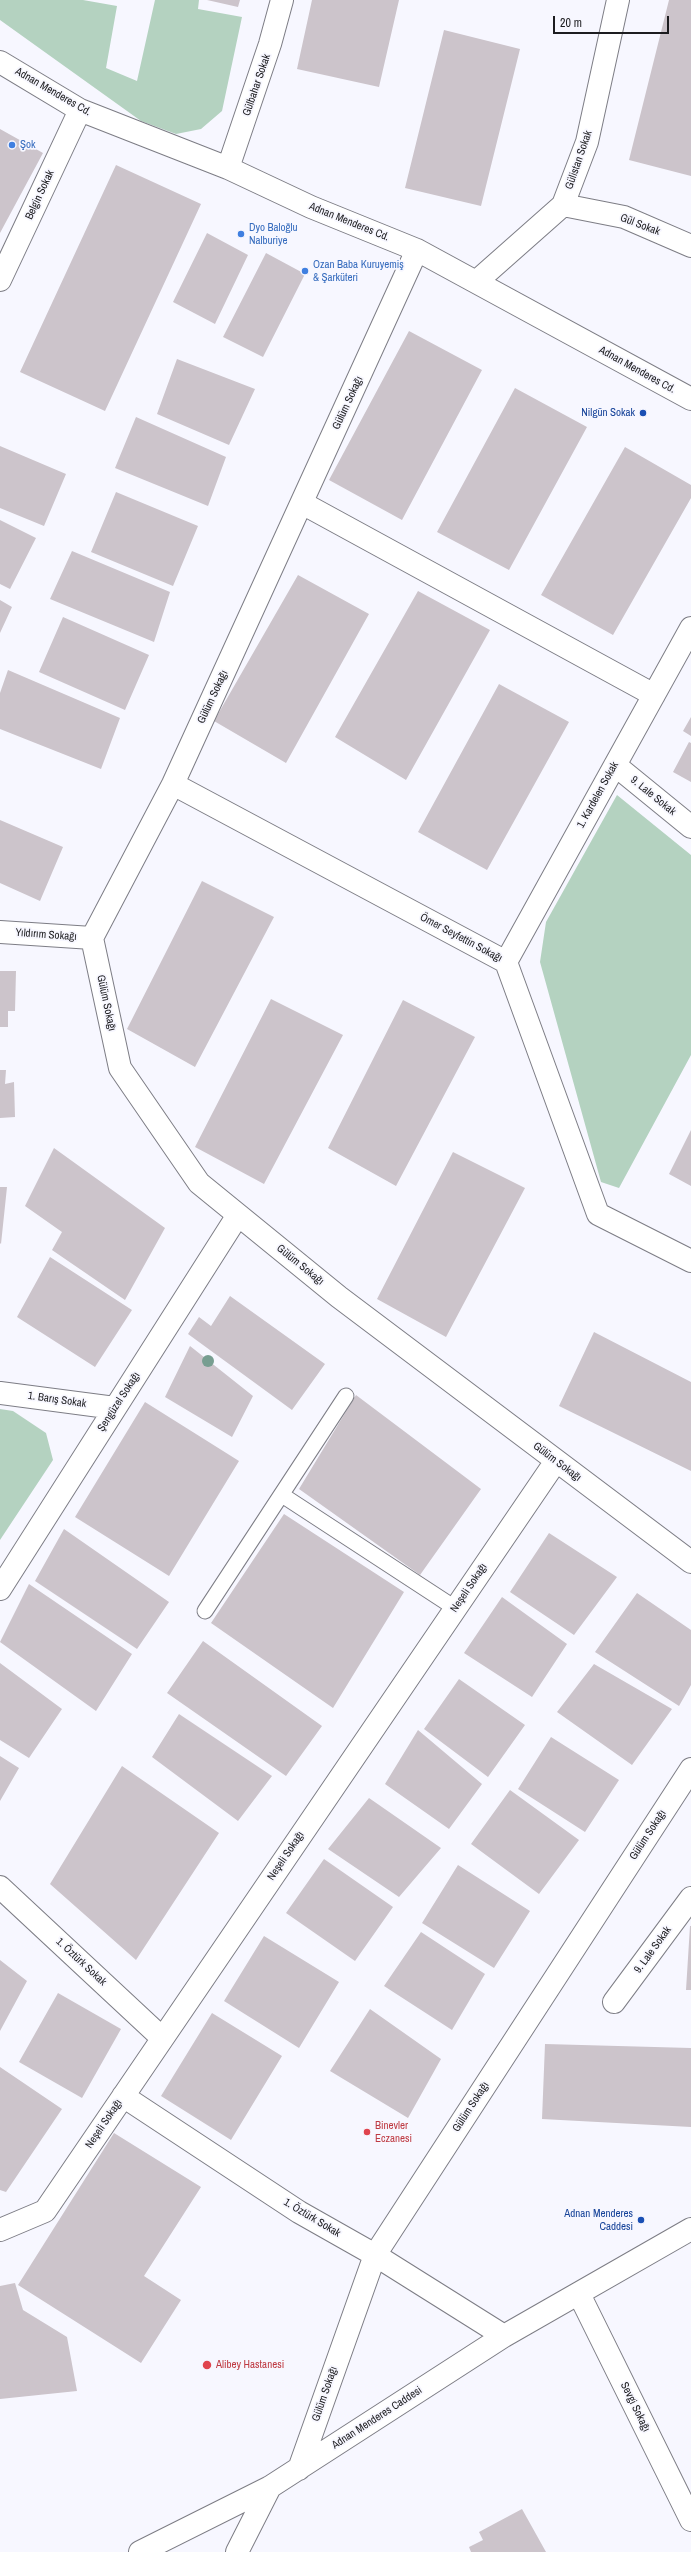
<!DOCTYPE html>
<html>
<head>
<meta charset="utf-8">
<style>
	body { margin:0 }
	#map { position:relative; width:691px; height:2552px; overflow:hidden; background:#f7f7ff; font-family:"Archivo Narrow",sans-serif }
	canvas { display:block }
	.scale { position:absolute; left:553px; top:16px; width:116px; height:18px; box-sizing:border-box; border:2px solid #1d1d20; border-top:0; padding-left:5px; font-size:12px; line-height:14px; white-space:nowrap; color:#1d1d20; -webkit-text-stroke:3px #f7f7ff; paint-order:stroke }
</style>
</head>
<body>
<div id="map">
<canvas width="691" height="2552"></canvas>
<div class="scale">20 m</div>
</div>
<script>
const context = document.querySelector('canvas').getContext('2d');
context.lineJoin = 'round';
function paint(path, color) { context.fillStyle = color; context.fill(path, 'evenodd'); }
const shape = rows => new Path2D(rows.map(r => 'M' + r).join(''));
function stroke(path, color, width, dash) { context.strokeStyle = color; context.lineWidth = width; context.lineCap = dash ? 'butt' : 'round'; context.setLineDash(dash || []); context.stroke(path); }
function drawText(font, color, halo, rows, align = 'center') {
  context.font = font + ' "Archivo Narrow",sans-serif'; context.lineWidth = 3.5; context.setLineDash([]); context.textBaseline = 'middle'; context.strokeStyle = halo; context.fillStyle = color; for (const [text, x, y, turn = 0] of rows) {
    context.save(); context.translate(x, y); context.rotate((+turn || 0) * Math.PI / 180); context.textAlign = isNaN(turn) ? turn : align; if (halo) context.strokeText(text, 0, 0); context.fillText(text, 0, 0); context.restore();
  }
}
paint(shape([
	[0,0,83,0,117,6,106,68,137,81,155,0,199,0,198,9,242,17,222,111,201,129,176,134,141,121,0,20],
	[617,795,691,855,691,1055,619,1188,601,1182,540,962,546,922],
	[0,1409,13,1411,46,1433,53,1460,0,1540]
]), '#b4d2c0');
paint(shape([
	[207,0,240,0,238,7],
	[312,0,399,0,379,87,297,69],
	[669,0,691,0,691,176,629,160],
	[444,30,520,49,481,206,405,188],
	[0,129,43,153,0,233],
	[116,165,201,204,105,411,20,372],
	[207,233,248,255,215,324,173,302],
	[266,253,305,274,263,357,223,337],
	[409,331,482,370,402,520,329,480],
	[177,359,255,389,229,445,157,414],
	[515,388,587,427,509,570,437,532],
	[136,417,226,457,208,506,115,468],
	[0,446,66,474,44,526,0,508],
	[625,447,691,485,691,498,613,635,541,595],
	[116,492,198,526,173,586,91,552],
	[0,520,36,538,10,589,0,584],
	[72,551,170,592,154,642,50,599],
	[298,575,369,614,286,763,214,721],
	[418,591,490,630,406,780,335,737],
	[0,600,12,607,0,633],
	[63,617,149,655,125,710,39,672],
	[8,670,120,718,101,769,0,729,0,693],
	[499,684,569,722,487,870,418,832],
	[691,717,691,736,683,731],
	[689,742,691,743,691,782,673,772],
	[0,820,63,847,40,901,0,883],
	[202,881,274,917,195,1067,127,1029],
	[0,971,16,971,15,1011,8,1011,8,1027,0,1027],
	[271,999,343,1035,264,1184,195,1147],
	[403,1000,475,1037,396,1186,328,1148],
	[0,1070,6,1070,5,1084,14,1082,15,1117,0,1118],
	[691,1130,691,1186,669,1174],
	[54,1148,165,1228,125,1300,52,1250,62,1232,25,1206],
	[453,1152,525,1188,446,1337,377,1299],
	[0,1187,7,1187,1,1244,0,1243],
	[50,1257,132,1310,95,1367,17,1317],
	[230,1296,325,1364,292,1410,188,1334,199,1317,211,1326],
	[594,1332,691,1382,691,1471,559,1406],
	[190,1346,253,1396,232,1437,165,1397],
	[356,1395,481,1489,420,1575,299,1489],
	[145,1402,239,1461,169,1576,75,1517],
	[284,1514,404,1592,333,1708,211,1623],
	[64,1529,169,1602,137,1649,35,1581],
	[549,1533,617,1577,574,1635,510,1592],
	[29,1584,132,1654,96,1711,0,1642],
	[637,1593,691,1630,691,1685,679,1706,595,1652],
	[502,1597,567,1644,532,1697,464,1653],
	[203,1641,322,1726,286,1776,167,1693],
	[0,1663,62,1709,29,1758,0,1740],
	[594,1664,672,1709,632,1765,557,1712],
	[459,1679,525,1725,488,1777,424,1729],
	[179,1714,272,1776,238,1821,152,1757],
	[418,1730,482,1784,449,1829,385,1784],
	[551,1737,619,1780,585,1832,518,1789],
	[0,1756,19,1768,0,1801],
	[122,1766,219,1833,136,1960,50,1884],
	[510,1790,579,1840,539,1894,471,1844],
	[369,1798,441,1848,399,1897,328,1849],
	[324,1859,393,1907,355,1961,286,1913],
	[458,1865,530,1911,494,1968,422,1923],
	[690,1926,691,1926,691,1990,686,1990],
	[421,1932,485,1974,452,2030,384,1986],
	[264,1936,339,1982,299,2048,224,2001],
	[0,1960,27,1981,0,2031],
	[58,1993,121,2029,82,2098,19,2062],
	[370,2009,441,2059,408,2118,330,2071],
	[212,2013,282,2056,231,2140,161,2096],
	[545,2044,691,2048,691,2127,542,2119],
	[0,2067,62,2109,6,2192,0,2190],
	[114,2133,201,2187,144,2276,181,2300,141,2363,18,2285],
	[15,2283,23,2310,67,2337,77,2391,0,2399,0,2286],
	[522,2509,546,2552,471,2552,469,2547,483,2540,479,2532]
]), '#ccc4cb');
const service = shape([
	[282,1495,455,1608],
	[205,1611,346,1396]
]);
const minor = shape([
	[0,62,80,110,228,168,311,207,417,250,691,399],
	[228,168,270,44,282,0],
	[563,205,624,217,691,246],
	[417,250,173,784,92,938,120,1068,199,1183,339,1297,691,1562],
	[0,280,80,110],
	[476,282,563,205,587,142,618,0],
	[302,503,654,695],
	[615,765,691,827],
	[173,784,506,962,598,1214,691,1261],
	[0,932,92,938],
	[506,962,691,628],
	[0,1393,115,1408],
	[0,1589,238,1215],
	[0,1887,162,2038],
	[614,2002,691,1898],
	[123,2096,299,2212,375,2255,504,2336],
	[0,2230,45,2211,556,1461],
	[579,2294,691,2520],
	[299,2469,375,2255,691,1769],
	[140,2552,270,2487,504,2336,691,2229],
	[237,2552,270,2487]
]);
stroke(service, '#7d7d85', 17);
stroke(minor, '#7d7d85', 24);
stroke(service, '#fff', 15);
stroke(minor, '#fff', 22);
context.fillStyle = '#779e91';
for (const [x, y] of [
	[208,1361]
]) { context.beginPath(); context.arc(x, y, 6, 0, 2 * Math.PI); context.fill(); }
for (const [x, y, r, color] of [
	[12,145,4,"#3f7fe0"],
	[241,234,4,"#3f7fe0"],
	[305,271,4,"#3f7fe0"],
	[643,413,4,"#1a4fb4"],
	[367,2132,4,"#e0444e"],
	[641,2220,4,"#1a4fb4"],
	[207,2365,5,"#e0444e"]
]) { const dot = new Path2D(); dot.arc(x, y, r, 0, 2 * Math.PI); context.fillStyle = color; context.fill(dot); stroke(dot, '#f7f7ff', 1.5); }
drawText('11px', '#1d1d20', '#f7f7ff', [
	["Gülbahar Sokak",257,85,-71],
	["Adnan Menderes Cd.",53,92,30],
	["Gülistan Sokak",579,160,-71],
	["Belgin Sokak",40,195,-65],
	["Adnan Menderes Cd.",349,222,22],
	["Gül Sokak",640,225,21],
	["Adnan Menderes Cd.",637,370,29],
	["Gülüm Sokağı",348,403,-65],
	["Gülüm Sokağı",213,697,-65],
	["1. Kardelen Sokak",598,795,-61],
	["9. Lale Sokak",653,796,39],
	["Yıldırım Sokağı",46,935,4],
	["Ömer Seyfettin Sokağı",461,938,28],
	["Gülüm Sokağı",106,1003,78],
	["Gülüm Sokağı",300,1265,39],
	["1. Barış Sokak",57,1400,8],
	["Şengüzel Sokağı",119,1402,-57],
	["Gülüm Sokağı",557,1462,37],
	["Neşeli Sokağı",469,1588,-56],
	["Gülüm Sokağı",648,1835,-57],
	["Neşeli Sokağı",286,1856,-56],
	["9. Lale Sokak",653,1950,-54],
	["1. Öztürk Sokak",81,1962,43],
	["Gülüm Sokağı",471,2107,-57],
	["Neşeli Sokağı",104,2124,-56],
	["1. Öztürk Sokak",312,2218,31],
	["Gülüm Sokağı",325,2394,-71],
	["Sevgi Sokağı",635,2407,64],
	["Adnan Menderes Caddesi",377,2418,-33]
]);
drawText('11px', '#366cbe', '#f7f7ff', [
	["Şok",20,145],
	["Dyo Baloğlu",249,228],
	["Nalburiye",249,241],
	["Ozan Baba Kuruyemiş",313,265],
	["& Şarküteri",313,278]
], 'left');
drawText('11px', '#164399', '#f7f7ff', [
	["Nilgün Sokak",635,413],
	["Adnan Menderes",633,2214],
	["Caddesi",633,2227]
], 'right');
drawText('11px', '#be3a42', '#f7f7ff', [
	["Binevler",375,2126],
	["Eczanesi",375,2139],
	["Alibey Hastanesi",216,2365]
], 'left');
</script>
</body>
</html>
